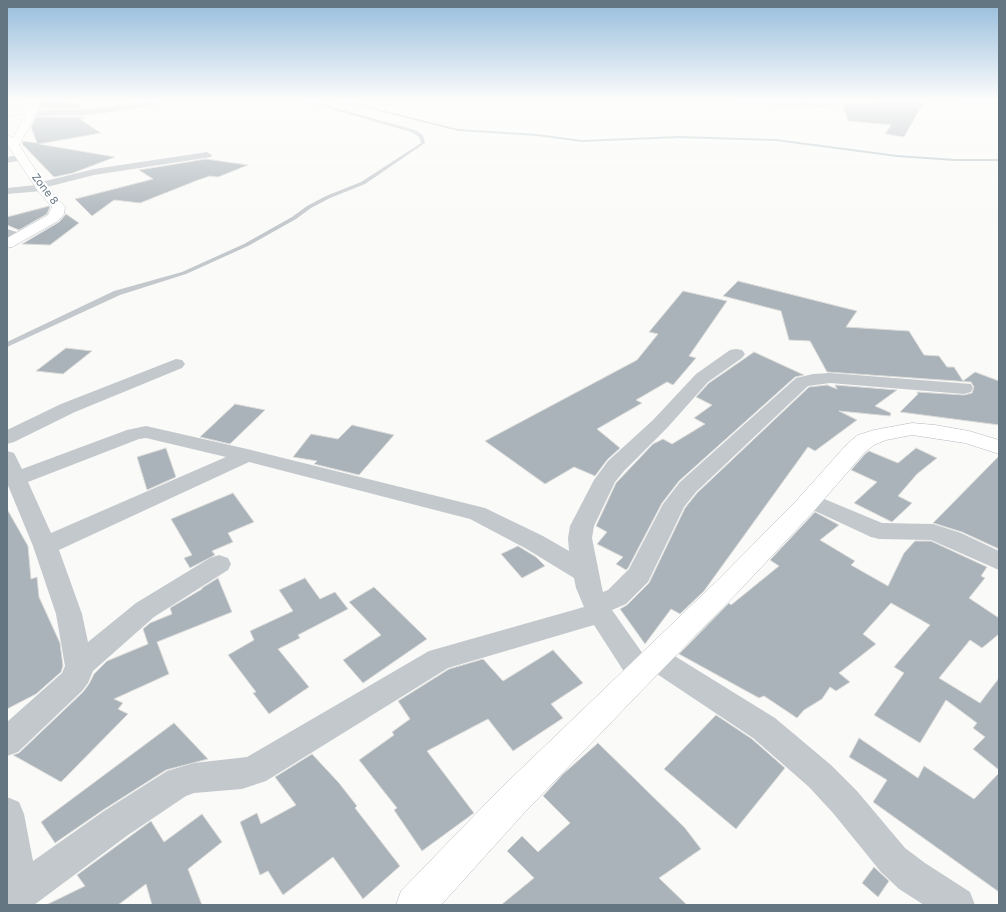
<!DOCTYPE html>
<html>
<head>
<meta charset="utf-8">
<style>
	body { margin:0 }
	#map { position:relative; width:1006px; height:912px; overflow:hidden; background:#fafaf8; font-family:"Golos Text",sans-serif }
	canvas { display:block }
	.frame { position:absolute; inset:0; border:8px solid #657683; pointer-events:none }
</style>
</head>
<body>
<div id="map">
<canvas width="1006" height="912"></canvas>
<div class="frame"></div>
</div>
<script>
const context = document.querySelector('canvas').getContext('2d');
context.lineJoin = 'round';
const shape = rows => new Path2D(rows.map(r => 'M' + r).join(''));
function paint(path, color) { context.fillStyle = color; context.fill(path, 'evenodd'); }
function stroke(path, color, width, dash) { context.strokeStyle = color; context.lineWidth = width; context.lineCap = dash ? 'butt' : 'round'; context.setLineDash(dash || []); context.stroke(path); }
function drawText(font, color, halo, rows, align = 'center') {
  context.font = font + ' "Golos Text",sans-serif'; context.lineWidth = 4; context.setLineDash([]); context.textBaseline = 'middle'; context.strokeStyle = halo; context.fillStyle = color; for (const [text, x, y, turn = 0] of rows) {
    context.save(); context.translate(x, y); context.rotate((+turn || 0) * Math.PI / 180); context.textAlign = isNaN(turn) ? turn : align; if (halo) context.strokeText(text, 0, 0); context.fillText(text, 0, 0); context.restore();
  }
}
paint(shape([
	[336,100,341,100,458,129,537,134,582,140,679,136,776,139,897,155,955,159,999,159,999,161,955,161,897,157,776,141,679,138,582,142,537,136,458,131,336,100]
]), '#bbc7cb');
const building = shape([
	[69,100,70,103,77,102,80,108,40,108,37,101,69,100],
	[875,100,925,100,904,137,885,134,891,125,848,121,842,104,876,104,875,100],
	[36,117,85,117,85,118,80,119,101,133,39,144,115,157,73,173,54,177,22,144,23,141,37,143,31,127,36,117],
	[206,159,248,165,218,177,210,176,198,180,140,203,114,200,92,216,75,199,153,179,139,170,206,159],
	[49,206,50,207,47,214,19,230,7,225,7,217,49,206],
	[66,214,79,223,50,245,22,244,59,222,66,214],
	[738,281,857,311,846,327,909,331,924,355,939,356,947,367,954,367,963,381,975,372,999,381,999,425,900,412,918,394,917,392,964,395,972,393,974,387,971,382,827,372,810,341,789,340,781,311,723,296,738,281],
	[683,291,727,301,689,356,696,358,673,385,667,382,636,400,642,403,597,429,620,448,607,460,595,476,574,467,545,484,485,441,637,360,658,334,649,332,683,291],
	[66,348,92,351,63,374,36,371,66,348],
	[754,352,804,375,795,377,679,481,662,503,628,568,626,570,616,564,623,557,597,544,607,532,596,526,616,483,653,444,663,439,672,444,705,424,694,418,712,405,696,397,709,383,754,352],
	[827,385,837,389,835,385,897,390,875,406,891,413,890,416,839,411,857,420,815,451,808,447,704,591,680,614,671,609,645,644,620,609,627,605,649,583,685,508,697,493,809,387,827,385],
	[235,404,265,410,230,444,200,437,235,404],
	[352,425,394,435,359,475,314,464,317,461,293,457,311,434,338,439,352,425],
	[166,448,176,477,147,490,137,457,166,448],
	[916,448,937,458,917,474,898,496,912,503,892,522,854,503,877,482,851,470,865,454,869,451,898,463,916,448],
	[999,456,999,549,962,532,933,523,999,456],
	[233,493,254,522,228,533,233,542,212,551,215,555,190,568,184,558,192,555,171,519,233,493],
	[7,509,28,546,31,579,37,577,39,597,60,643,63,666,61,672,36,694,7,709,7,509],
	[815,512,839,525,820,540,855,561,851,565,888,586,904,553,915,541,931,541,987,567,981,576,985,578,969,598,999,618,999,634,982,648,970,640,939,678,980,703,999,678,999,770,973,749,985,737,973,728,977,723,946,700,920,743,874,715,904,673,894,667,930,625,891,603,863,634,876,644,839,673,850,682,836,691,830,687,822,699,804,710,797,718,764,696,759,698,679,654,729,603,731,605,779,566,770,560,815,512],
	[518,546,536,557,545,566,522,578,501,554,518,546],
	[218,578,232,612,157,642,169,674,114,699,123,703,118,709,128,714,61,782,13,755,19,753,83,692,89,684,94,674,107,661,148,644,143,629,150,623,172,614,170,608,202,589,202,588,218,578],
	[305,578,320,599,335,592,348,609,298,635,300,638,278,649,309,687,269,714,253,693,256,692,228,655,254,640,250,631,293,611,279,590,305,578],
	[374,587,427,639,363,683,343,660,381,635,349,602,374,587],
	[553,650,583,683,551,704,563,718,513,751,488,719,427,751,474,813,422,851,394,810,397,808,359,760,394,735,392,732,410,719,398,701,449,669,483,659,503,681,553,650],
	[716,715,752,739,785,768,736,829,664,769,716,715],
	[174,723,208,759,166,770,103,810,55,843,41,822,174,723],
	[859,738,918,778,924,766,974,799,999,773,999,892,873,802,887,780,849,757,859,738],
	[598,743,685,828,701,849,659,878,687,905,501,905,534,878,507,851,522,836,538,852,570,823,543,796,563,774,598,743],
	[312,754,339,783,357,806,355,808,400,866,363,899,333,857,283,895,268,871,260,875,240,822,257,813,261,824,296,805,275,777,312,754],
	[202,814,222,842,188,869,202,905,152,905,146,884,118,905,46,905,85,886,77,875,151,821,164,842,202,814],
	[874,867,889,881,878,897,862,883,874,867]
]);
paint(building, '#aab3b9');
stroke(building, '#dcdcda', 1);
const secondary = shape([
	[27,100,35,100,39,109,19,145,46,186,65,207,64,214,58,221,12,247,7,248,7,238,48,215,52,207,38,191,7,144,7,135,13,138,27,113,7,117,7,111,29,107,27,100],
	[912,423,935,425,969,431,999,440,999,454,965,443,912,435,886,440,874,445,864,453,813,512,738,592,651,681,524,813,441,905,396,905,401,891,500,789,720,578,797,500,848,443,858,435,874,430,912,423]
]);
stroke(secondary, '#b3babf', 1);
paint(shape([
	[299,100,307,100,415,130,423,135,425,143,365,184,330,198,311,208,296,219,248,246,186,274,120,295,7,347,7,342,114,291,182,272,244,244,292,217,307,206,326,196,361,182,421,143,419,137,411,132,299,100]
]), '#c3c8cc');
paint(shape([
	[155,100,159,103,158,105,90,115,31,116,27,113,31,110,90,109,155,100],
	[733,100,786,100,823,102,829,102,829,100,837,100,837,104,836,106,823,108,737,103,733,100],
	[954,100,999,100,999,105,958,103,954,100],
	[207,152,212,155,211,157,94,175,47,187,46,190,42,191,7,194,7,188,35,185,37,183,94,169,207,152],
	[22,154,27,157,26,159,7,163,7,157,22,154],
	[7,229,23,234,25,237,23,240,18,241,7,237,7,229],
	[736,349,742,350,745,354,742,358,708,382,667,428,624,471,615,482,594,526,592,538,602,588,603,592,608,590,629,569,663,504,680,482,796,378,813,374,830,373,971,384,973,388,971,392,964,394,830,383,808,386,696,492,684,507,648,582,626,604,612,610,643,654,645,650,655,646,665,650,775,718,831,765,857,791,905,848,925,863,970,892,975,905,924,905,899,889,881,872,833,813,809,787,753,738,654,672,650,681,640,684,630,681,594,625,448,668,266,781,242,789,194,793,186,796,128,835,34,905,7,905,7,797,19,802,24,814,33,861,104,811,167,771,194,763,247,757,429,651,584,607,576,588,574,578,525,548,470,519,249,462,59,550,82,614,88,642,136,603,210,558,219,555,228,558,231,564,228,570,154,617,93,671,88,683,82,691,18,752,7,756,7,722,62,673,65,666,56,614,33,546,7,483,7,451,14,453,22,469,127,430,146,426,247,449,485,508,543,536,569,551,568,538,570,526,594,480,608,461,653,420,696,374,730,350,736,349],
	[146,438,226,457,51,533,28,482,139,439,146,438],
	[176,359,182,360,185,364,182,368,75,412,14,442,7,444,7,430,61,404,176,359],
	[810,493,882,523,933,524,961,533,999,551,999,570,931,540,879,539,871,537,802,505,799,500,802,495,810,493]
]), '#c3c8cc');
paint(secondary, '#fff');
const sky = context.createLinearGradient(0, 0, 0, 228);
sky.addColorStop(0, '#96bcdc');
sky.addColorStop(0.44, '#fdfdfc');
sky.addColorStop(1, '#fdfdfc00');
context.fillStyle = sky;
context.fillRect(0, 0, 1006, 228);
drawText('11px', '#657683', '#fff', [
	["Zone 8",45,189,53]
]);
</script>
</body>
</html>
